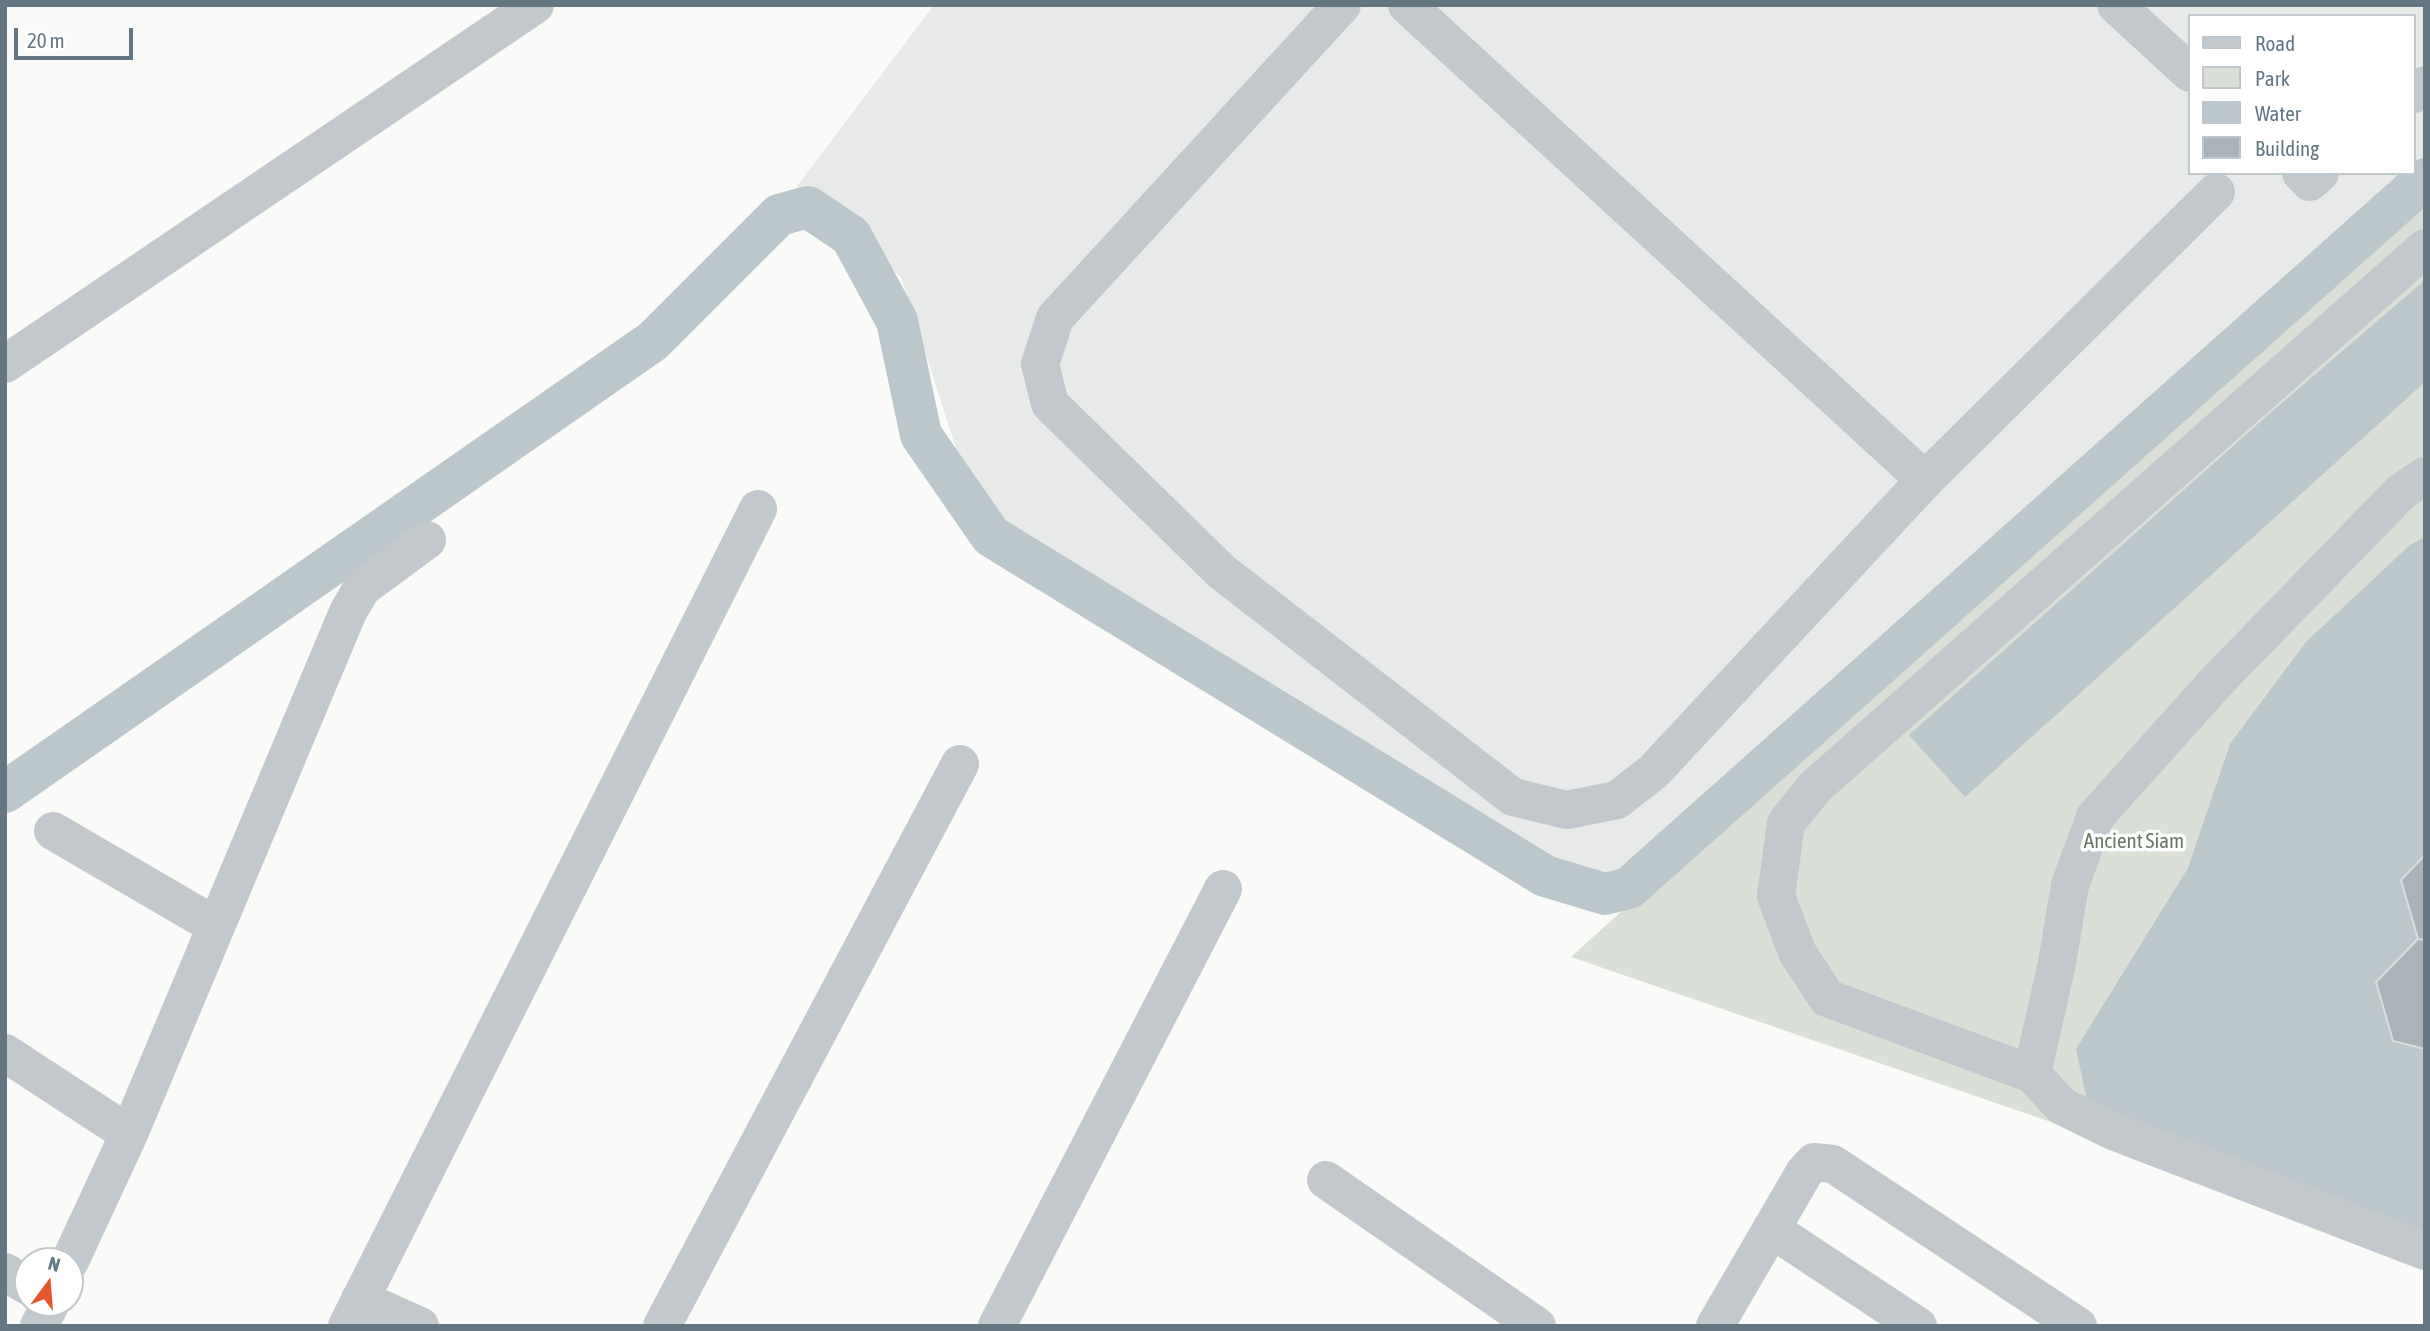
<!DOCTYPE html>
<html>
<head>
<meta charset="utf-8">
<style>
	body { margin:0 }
	#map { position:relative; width:2430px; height:1331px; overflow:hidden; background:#fafaf8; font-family:"Asap Condensed",sans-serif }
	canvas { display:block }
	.frame { position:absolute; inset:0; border:7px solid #657683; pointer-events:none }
	.legend { position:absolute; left:2188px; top:14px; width:228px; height:161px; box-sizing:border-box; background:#fff; border:2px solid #c1c8cd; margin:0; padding:9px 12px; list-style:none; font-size:21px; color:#657683 }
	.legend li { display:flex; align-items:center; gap:14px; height:35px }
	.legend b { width:35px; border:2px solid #c1c8cd }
	.north { position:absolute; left:14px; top:1247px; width:70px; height:70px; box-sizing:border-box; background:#fff; border:2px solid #c1c8cd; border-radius:50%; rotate:16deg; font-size:19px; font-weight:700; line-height:28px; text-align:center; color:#657683 }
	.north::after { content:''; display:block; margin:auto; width:24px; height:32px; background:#e4572e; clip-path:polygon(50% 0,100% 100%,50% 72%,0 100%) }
	.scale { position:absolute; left:14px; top:28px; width:119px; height:32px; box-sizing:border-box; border:4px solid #657683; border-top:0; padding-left:9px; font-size:21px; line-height:24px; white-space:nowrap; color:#657683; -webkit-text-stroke:5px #fff; paint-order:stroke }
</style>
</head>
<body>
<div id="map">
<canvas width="2430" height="1331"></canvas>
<div class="frame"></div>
<ul class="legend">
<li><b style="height:9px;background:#c3c8cc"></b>Road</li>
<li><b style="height:19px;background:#dadfd7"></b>Park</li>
<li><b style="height:19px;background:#bbc7cb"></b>Water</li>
<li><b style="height:19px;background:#aab3b9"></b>Building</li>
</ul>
<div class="north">N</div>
<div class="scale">20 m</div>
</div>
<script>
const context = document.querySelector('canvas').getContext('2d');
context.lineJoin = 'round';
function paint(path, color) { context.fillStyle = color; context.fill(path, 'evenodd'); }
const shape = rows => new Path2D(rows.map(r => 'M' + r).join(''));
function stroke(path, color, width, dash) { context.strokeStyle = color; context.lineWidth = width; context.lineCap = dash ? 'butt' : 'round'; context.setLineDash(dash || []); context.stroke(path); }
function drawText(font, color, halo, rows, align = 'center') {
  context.font = font + ' "Asap Condensed",sans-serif'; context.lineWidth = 7; context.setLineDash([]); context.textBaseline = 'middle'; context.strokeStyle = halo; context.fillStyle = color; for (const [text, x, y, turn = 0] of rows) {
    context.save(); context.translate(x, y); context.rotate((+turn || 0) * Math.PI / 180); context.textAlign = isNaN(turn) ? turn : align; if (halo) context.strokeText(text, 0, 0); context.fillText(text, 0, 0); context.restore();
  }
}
paint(shape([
	[934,5,2425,5,2425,185,1610,900,1036,560,962,467,901,277,797,186],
	[2190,16,2414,16,2414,173,2190,173]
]), '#e8e9e9');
paint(shape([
	[2425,199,2425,1259,2077,1131,1571,957,1889,668]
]), '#dadfd7');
paint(shape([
	[2425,280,2425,382,1965,797,1909,735,2268,415],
	[2425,537,2425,855,2401,880,2418,939,2376,982,2393,1041,2425,1049,2425,1233,2088,1105,2076,1049,2188,868,2230,744,2306,642,2410,545]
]), '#bbc7cb');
stroke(shape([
	[5,792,653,341,779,215,808,207,851,236,897,321,921,435,991,536,1545,876,1605,894,1629,888,2425,179]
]), '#bbc7cb', 42);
const building = shape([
	[2425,855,2425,940,2418,939,2401,880,2425,855],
	[2418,939,2425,940,2425,1049,2393,1041,2376,982,2418,939]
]);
paint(building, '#aab3b9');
stroke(building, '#dcdcda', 2);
stroke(shape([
	[1342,5,1055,318,1040,364,1050,404,1222,572,1513,797,1567,810,1617,800,1654,771,1925,480,2216,192],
	[1407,5,1925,480],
	[2116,5,2190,73],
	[2414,94,2425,85],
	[2301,173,2310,182,2320,173],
	[2425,248,1815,787,1786,823,1776,896,1797,952,1827,998,2032,1074,2062,1106,2113,1131,2425,1251],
	[5,364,535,5],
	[53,831,216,926],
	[5,1053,129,1134],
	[2032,1074,2057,963,2070,885,2095,817,2217,681,2401,492,2425,476],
	[1326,1180,1537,1326],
	[1771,1229,1918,1326],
	[70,1261,129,1134,348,612,362,588,427,540],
	[5,1272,28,1286],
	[360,1299,420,1326],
	[39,1326,51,1303],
	[347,1326,758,509],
	[662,1326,960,764],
	[997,1326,1223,889],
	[1715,1326,1804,1173,1814,1162,1833,1164,2078,1326]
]), '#c3c8cc', 38);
drawText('21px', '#687a64', '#fff', [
	["Ancient Siam",2134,841]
]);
</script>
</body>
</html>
